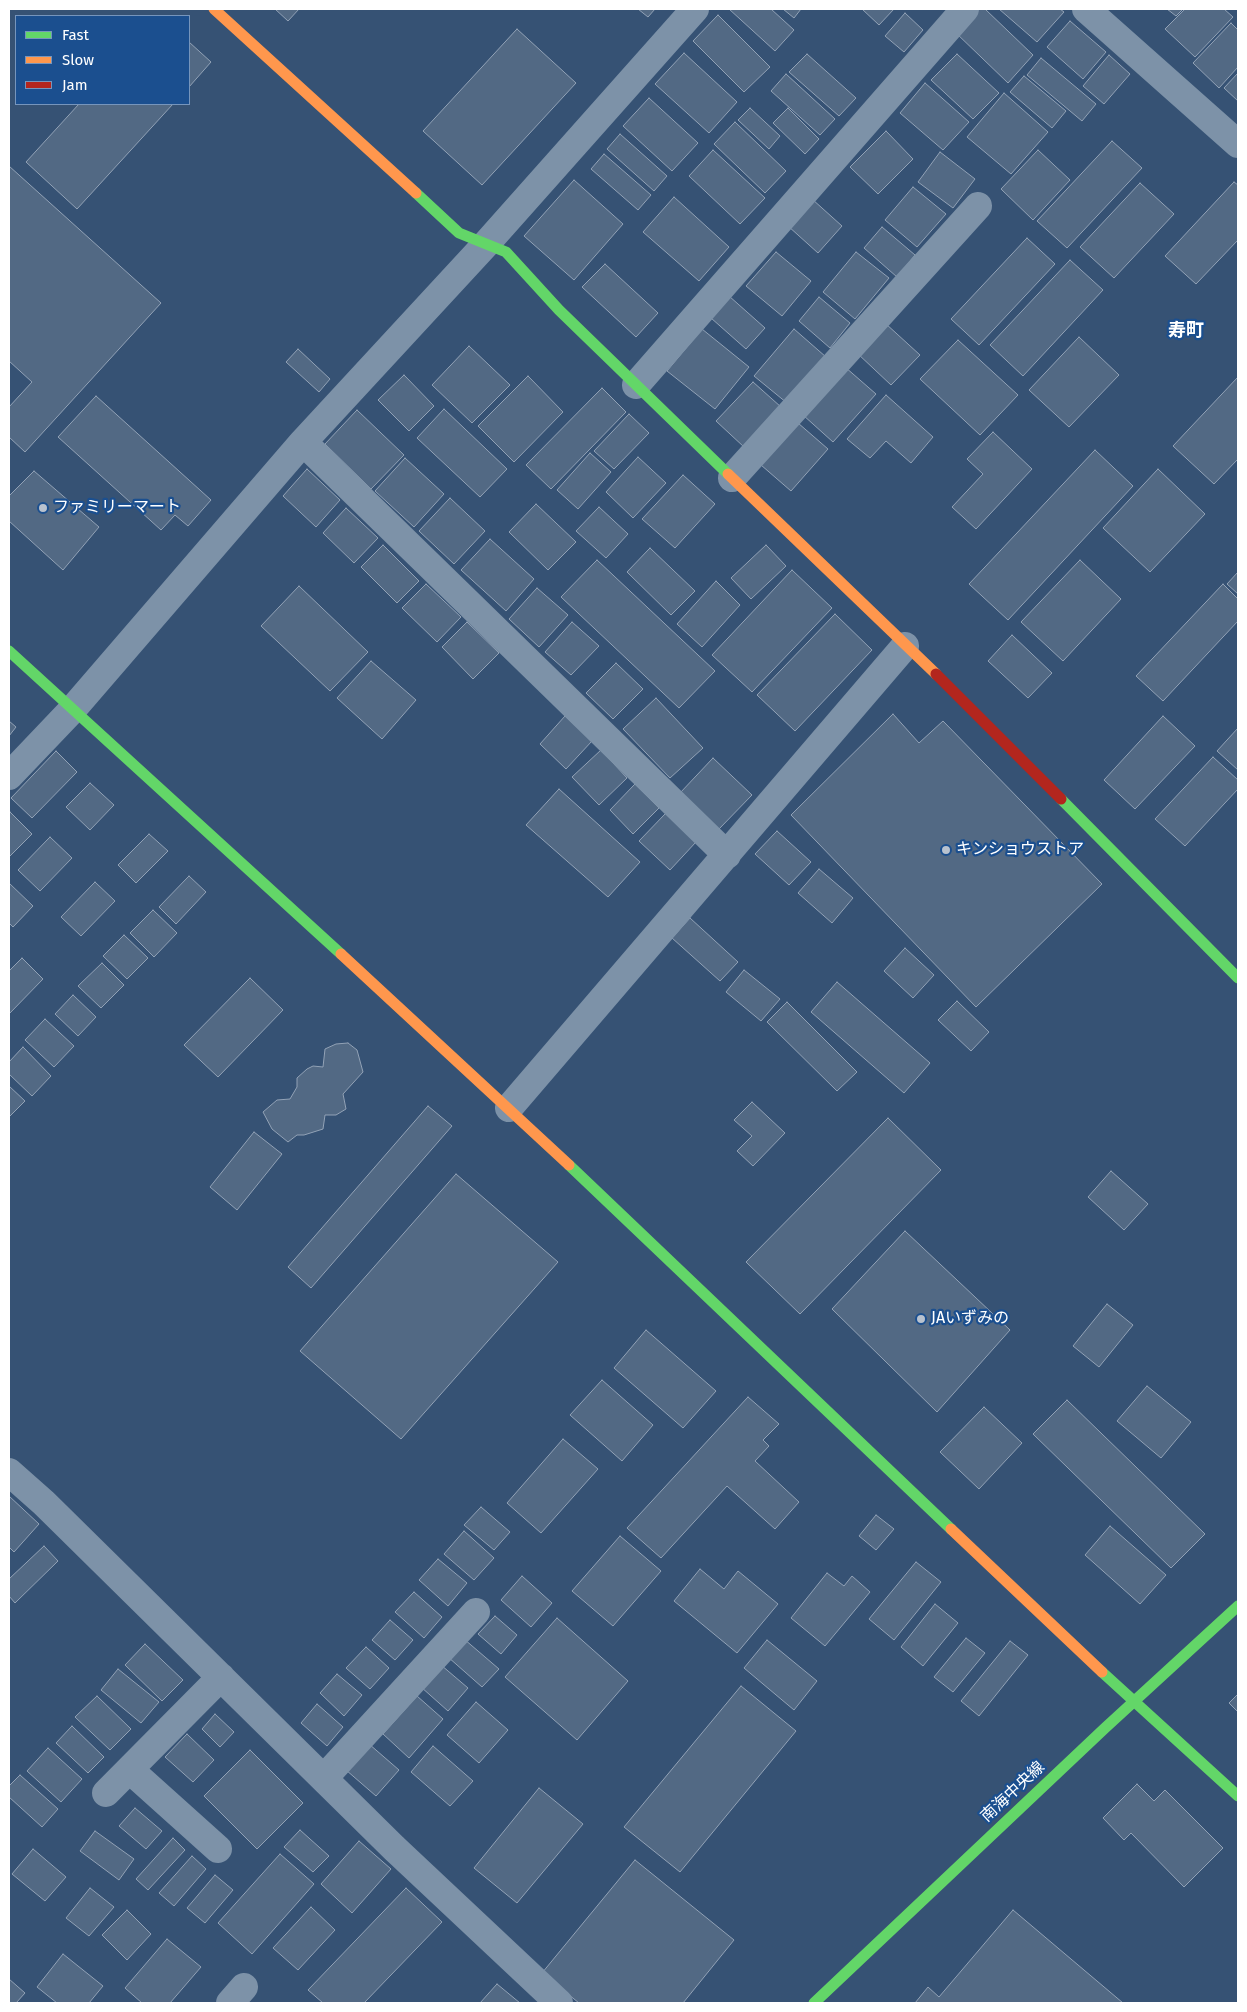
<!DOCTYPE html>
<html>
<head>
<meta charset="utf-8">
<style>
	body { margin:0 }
	#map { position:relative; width:1247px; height:2012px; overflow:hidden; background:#365274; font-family:"Fira Sans",sans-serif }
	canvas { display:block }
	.frame { position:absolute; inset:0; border:10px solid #fff; pointer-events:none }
	.legend { position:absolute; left:15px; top:15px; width:175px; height:90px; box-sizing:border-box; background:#1b4f8f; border:1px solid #7695bc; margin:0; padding:6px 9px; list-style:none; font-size:15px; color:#fff }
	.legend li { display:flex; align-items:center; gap:10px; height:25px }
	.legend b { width:25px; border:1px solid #7695bc }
</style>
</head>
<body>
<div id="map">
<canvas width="1247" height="2012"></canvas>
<div class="frame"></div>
<ul class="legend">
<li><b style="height:6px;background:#63d668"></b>Fast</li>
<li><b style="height:6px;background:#ff974d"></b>Slow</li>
<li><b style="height:6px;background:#b3261e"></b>Jam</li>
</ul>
</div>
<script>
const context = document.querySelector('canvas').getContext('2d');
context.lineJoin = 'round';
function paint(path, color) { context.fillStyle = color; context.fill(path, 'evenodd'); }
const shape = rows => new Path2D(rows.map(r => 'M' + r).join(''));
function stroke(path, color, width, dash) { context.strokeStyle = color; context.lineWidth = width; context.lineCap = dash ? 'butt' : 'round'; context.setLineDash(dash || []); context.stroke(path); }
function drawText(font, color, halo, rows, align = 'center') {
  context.font = font + ' "Fira Sans","Noto Sans JP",sans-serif'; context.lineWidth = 4.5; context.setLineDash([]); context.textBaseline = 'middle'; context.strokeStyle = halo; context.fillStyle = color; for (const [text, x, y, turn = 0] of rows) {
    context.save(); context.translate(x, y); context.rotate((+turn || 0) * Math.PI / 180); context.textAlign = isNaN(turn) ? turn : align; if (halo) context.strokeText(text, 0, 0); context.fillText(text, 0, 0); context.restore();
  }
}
const building = shape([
	[275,9,299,9,288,21,275,9],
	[638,9,655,9,648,17,638,9],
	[729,9,771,9,794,30,775,51,729,9],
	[783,9,801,9,794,18,783,9],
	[862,9,894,9,879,25,862,9],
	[977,9,985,9,1033,55,1008,83,955,32,977,9],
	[999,9,1060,9,1064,12,1037,42,999,9],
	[1167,9,1183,9,1176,16,1167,9],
	[1185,9,1224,9,1233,17,1195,57,1165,29,1185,9],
	[905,13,923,30,904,52,885,36,905,13],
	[718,15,770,67,744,92,693,41,718,15],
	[1070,21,1106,52,1083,79,1047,47,1070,21],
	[1231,23,1238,30,1238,67,1219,88,1193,63,1231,23],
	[517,29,576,83,482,185,423,131,517,29],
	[189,42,211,62,189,87,189,42],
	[684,53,737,102,709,133,655,84,684,53],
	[807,54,856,98,839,116,789,72,807,54],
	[957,54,999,93,973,119,931,80,957,54],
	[1109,55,1130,74,1104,104,1083,86,1109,55],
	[1041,58,1096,104,1082,121,1027,75,1041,58],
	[1238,73,1238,101,1224,88,1238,73],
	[786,74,835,119,820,135,771,91,786,74],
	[1024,76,1066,111,1052,128,1010,92,1024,76],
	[925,83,969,122,943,150,900,113,925,83],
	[1004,93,1048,132,1011,174,967,137,1004,93],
	[649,98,698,143,672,171,623,126,649,98],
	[79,104,173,104,77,209,26,162,79,104],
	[750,108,780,136,769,149,738,120,750,108],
	[788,108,819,139,805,154,773,123,788,108],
	[735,122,786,171,765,193,714,144,735,122],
	[886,131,913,159,878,194,850,167,886,131],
	[620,134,667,176,654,191,607,149,620,134],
	[1112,141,1142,168,1067,248,1037,221,1112,141],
	[713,150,765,198,740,224,689,176,713,150],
	[1038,150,1070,180,1033,220,1001,189,1038,150],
	[940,152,975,179,953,208,918,182,940,152],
	[604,154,651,195,638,210,591,169,604,154],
	[9,166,161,303,25,452,9,437,9,407,32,382,9,361,9,166],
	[574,180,623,224,574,280,524,236,574,180],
	[1234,182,1238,185,1238,240,1196,284,1165,256,1234,182],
	[1140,183,1174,214,1114,278,1080,247,1140,183],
	[913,187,946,214,917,247,885,220,913,187],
	[674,197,729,247,699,281,643,232,674,197],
	[812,199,842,226,818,253,788,226,812,199],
	[882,227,915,255,897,277,864,248,882,227],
	[1027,238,1055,264,979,345,951,319,1027,238],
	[776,252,811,281,782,316,746,286,776,252],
	[856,252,889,278,855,319,823,292,856,252],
	[1070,260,1103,290,1023,376,990,345,1070,260],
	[605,264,658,313,636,337,582,287,605,264],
	[729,296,765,328,746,349,711,318,729,296],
	[819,297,850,323,830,348,799,321,819,297],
	[885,323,920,355,891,385,857,353,885,323],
	[702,329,749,367,715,409,667,371,702,329],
	[794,329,826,357,787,403,754,376,794,329],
	[1079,337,1119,375,1069,427,1029,390,1079,337],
	[958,340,1018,395,980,435,920,379,958,340],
	[469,346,510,385,472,423,432,385,469,346],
	[298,349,330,379,319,392,286,362,298,349],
	[845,367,876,394,833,442,803,415,845,367],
	[404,375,434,406,409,431,378,400,404,375],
	[528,376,563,412,514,462,478,426,528,376],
	[1238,377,1238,459,1214,484,1173,446,1238,377],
	[753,382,781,407,744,447,716,421,753,382],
	[602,388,626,412,551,489,526,465,602,388],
	[886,395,933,437,911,463,886,441,870,458,847,439,886,395],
	[96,396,211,500,188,526,175,515,161,530,58,437,96,396],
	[444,409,507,469,480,497,417,438,444,409],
	[357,410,404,455,371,489,325,444,357,410],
	[629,414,649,433,614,469,594,451,629,414],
	[798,423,828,449,791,491,761,465,798,423],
	[993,432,1032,469,976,529,952,507,983,474,967,459,993,432],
	[1095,450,1133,486,1008,620,969,584,1095,450],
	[590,453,611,472,578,509,557,490,590,453],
	[638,457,666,483,633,518,606,492,638,457],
	[405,458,444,494,414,527,375,491,405,458],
	[307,469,340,500,316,527,283,496,307,469],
	[1158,469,1205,514,1150,572,1103,528,1158,469],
	[34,471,99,527,63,570,9,521,9,496,34,471],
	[683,475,715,504,675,548,642,519,683,475],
	[450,498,485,531,454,564,419,531,450,498],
	[536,504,576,542,548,570,509,532,536,504],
	[599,507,628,534,606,558,576,531,599,507],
	[346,508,378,538,354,563,323,533,346,508],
	[490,539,534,579,506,611,461,570,490,539],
	[383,545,419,581,397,603,361,567,383,545],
	[766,545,786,566,751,599,731,578,766,545],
	[650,548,695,591,671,615,627,572,650,548],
	[597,560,715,671,679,708,561,597,597,560],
	[1080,560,1121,599,1063,661,1021,622,1080,560],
	[792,570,832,608,752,692,712,655,792,570],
	[1238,572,1238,594,1227,584,1238,572],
	[716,581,740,605,702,647,677,624,716,581],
	[426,584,461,617,437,642,402,608,426,584],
	[1223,584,1238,599,1238,621,1163,701,1136,676,1223,584],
	[299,586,368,652,330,691,261,626,299,586],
	[537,588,568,615,539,647,509,619,537,588],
	[835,614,872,650,795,731,757,695,835,614],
	[467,622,499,653,473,679,442,647,467,622],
	[572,622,599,646,571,675,545,652,572,622],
	[1012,635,1052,673,1028,698,988,661,1012,635],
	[371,661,416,700,382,739,337,698,371,661],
	[616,663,643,689,613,719,586,693,616,663],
	[656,698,703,748,670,778,623,729,656,698],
	[893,714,919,743,943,721,1102,884,976,1007,791,815,893,714],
	[565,716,592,741,566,769,540,744,565,716],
	[1163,716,1195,746,1135,809,1104,780,1163,716],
	[9,721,16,727,9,736,9,721],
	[1238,728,1238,770,1217,751,1238,728],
	[601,750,627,778,599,805,572,777,601,750],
	[56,751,77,772,32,818,11,798,56,751],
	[1213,757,1238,780,1238,789,1185,846,1155,819,1213,757],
	[713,758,752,795,719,829,680,793,713,758],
	[90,783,114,805,90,830,66,807,90,783],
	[635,784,659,808,633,834,610,810,635,784],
	[559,789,640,862,608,897,526,825,559,789],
	[10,812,32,834,9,857,9,813,10,812],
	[666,813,696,842,670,870,639,841,666,813],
	[777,831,811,862,789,885,755,854,777,831],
	[149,834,168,851,136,883,118,865,149,834],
	[50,837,72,858,40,891,18,870,50,837],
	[819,869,853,898,832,923,798,893,819,869],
	[189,876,206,892,176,924,159,907,189,876],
	[95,882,115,901,81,936,61,917,95,882],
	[9,883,33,906,13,927,9,923,9,883],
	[153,910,177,933,154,957,130,933,153,910],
	[690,918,738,962,720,981,672,938,690,918],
	[124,935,148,958,127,979,103,956,124,935],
	[905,948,934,975,913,998,884,971,905,948],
	[22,958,43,979,9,1014,9,971,22,958],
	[102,963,124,985,101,1008,78,986,102,963],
	[744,970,780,999,761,1021,726,992,744,970],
	[250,978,283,1010,218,1077,184,1045,250,978],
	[837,982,930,1063,904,1093,811,1012,837,982],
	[73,995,96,1017,78,1036,55,1014,73,995],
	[957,1001,989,1032,971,1051,938,1020,957,1001],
	[787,1002,857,1072,837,1091,767,1022,787,1002],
	[45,1019,74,1046,54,1067,25,1040,45,1019],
	[348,1043,357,1050,363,1072,343,1094,346,1109,336,1115,325,1115,323,1129,304,1135,297,1135,288,1142,272,1129,263,1112,277,1100,290,1099,297,1087,297,1078,307,1069,313,1066,323,1067,325,1049,336,1044,348,1043],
	[23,1047,51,1076,32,1096,9,1074,9,1062,23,1047],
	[9,1086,25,1101,9,1117,9,1086],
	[752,1102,785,1133,753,1166,737,1151,752,1136,734,1120,752,1102],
	[428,1106,452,1126,311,1288,288,1267,428,1106],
	[888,1118,941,1170,800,1314,746,1262,888,1118],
	[254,1132,282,1154,237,1210,210,1187,254,1132],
	[1111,1171,1148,1204,1124,1230,1088,1197,1111,1171],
	[456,1174,558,1262,401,1439,300,1351,456,1174],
	[905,1231,1010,1330,937,1412,832,1309,905,1231],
	[1107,1304,1133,1325,1099,1367,1073,1346,1107,1304],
	[646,1330,716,1391,683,1428,614,1368,646,1330],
	[602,1380,653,1425,622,1461,570,1415,602,1380],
	[1147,1386,1191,1422,1161,1458,1117,1421,1147,1386],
	[748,1397,779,1424,763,1440,769,1446,755,1461,799,1502,775,1529,727,1486,661,1558,627,1528,748,1397],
	[1067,1400,1205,1534,1171,1568,1033,1434,1067,1400],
	[984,1407,1022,1443,979,1489,940,1452,984,1407],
	[563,1439,598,1469,541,1533,507,1503,563,1439],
	[9,1496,39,1524,14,1552,9,1547,9,1496],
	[481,1507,510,1532,494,1550,464,1525,481,1507],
	[876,1515,894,1529,876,1550,859,1536,876,1515],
	[1110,1526,1166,1575,1140,1604,1085,1555,1110,1526],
	[464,1531,494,1558,474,1580,444,1554,464,1531],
	[620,1536,661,1571,613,1626,572,1591,620,1536],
	[44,1546,58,1561,15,1603,9,1596,9,1579,44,1546],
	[438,1559,467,1583,448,1606,419,1580,438,1559],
	[916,1562,941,1582,894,1640,869,1619,916,1562],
	[700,1569,724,1589,738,1571,778,1604,737,1653,674,1601,700,1569],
	[827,1573,844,1586,852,1576,870,1592,825,1646,791,1618,827,1573],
	[522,1576,552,1603,531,1627,501,1600,522,1576],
	[414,1592,442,1617,424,1638,395,1612,414,1592],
	[935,1604,958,1623,923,1666,901,1647,935,1604],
	[495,1616,517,1635,501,1654,478,1634,495,1616],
	[557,1618,628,1681,577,1740,505,1677,557,1618],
	[390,1620,413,1640,395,1660,372,1640,390,1620],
	[966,1638,985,1653,953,1692,934,1677,966,1638],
	[464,1639,499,1669,482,1687,448,1657,464,1639],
	[767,1640,817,1681,794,1710,744,1668,767,1640],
	[1010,1641,1028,1655,979,1716,961,1701,1010,1641],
	[145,1644,183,1680,162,1701,125,1665,145,1644],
	[366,1647,389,1668,370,1689,346,1668,366,1647],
	[441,1665,468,1688,448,1711,421,1687,441,1665],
	[118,1669,159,1702,141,1723,101,1690,118,1669],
	[337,1674,362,1695,344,1716,320,1693,337,1674],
	[741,1686,796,1731,680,1872,624,1827,741,1686],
	[1238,1694,1238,1712,1229,1703,1238,1694],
	[97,1696,131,1729,110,1750,75,1717,97,1696],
	[417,1696,443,1719,409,1758,383,1734,417,1696],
	[476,1702,508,1730,479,1763,447,1735,476,1702],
	[317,1704,343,1727,327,1746,301,1723,317,1704],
	[215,1714,234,1732,220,1747,202,1729,215,1714],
	[72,1726,104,1757,88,1773,56,1743,72,1726],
	[187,1734,214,1760,193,1782,165,1757,187,1734],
	[369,1744,399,1770,376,1796,346,1770,369,1744],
	[433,1746,473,1781,450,1806,411,1772,433,1746],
	[48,1748,82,1779,61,1802,27,1771,48,1748],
	[250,1750,303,1803,257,1849,204,1796,250,1750],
	[20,1775,58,1809,42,1827,9,1797,9,1786,20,1775],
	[1137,1784,1154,1801,1165,1790,1223,1848,1184,1887,1131,1833,1124,1840,1103,1818,1137,1784],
	[539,1788,583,1824,517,1903,474,1868,539,1788],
	[135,1808,162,1831,146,1849,119,1826,135,1808],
	[300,1830,329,1856,313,1872,284,1847,300,1830],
	[95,1831,134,1859,119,1880,80,1851,95,1831],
	[173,1838,185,1850,148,1890,136,1879,173,1838],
	[359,1841,391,1869,352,1913,321,1884,359,1841],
	[33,1849,66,1877,45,1901,12,1874,33,1849],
	[280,1854,314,1884,252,1954,218,1923,280,1854],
	[192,1856,206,1869,174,1906,159,1893,192,1856],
	[635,1860,734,1940,683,2003,579,2003,542,1973,635,1860],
	[215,1875,233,1890,205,1923,187,1908,215,1875],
	[90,1888,114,1907,89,1936,66,1918,90,1888],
	[406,1888,442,1922,364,2003,323,2003,308,1990,406,1888],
	[311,1907,335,1930,298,1970,273,1948,311,1907],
	[127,1910,151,1934,127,1960,102,1935,127,1910],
	[1013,1910,1123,2003,915,2003,928,1987,939,1997,1013,1910],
	[167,1939,201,1967,170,2003,142,2003,125,1988,167,1939],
	[63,1954,103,1986,89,2003,57,2003,37,1987,63,1954],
	[9,1979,25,1993,16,2003,9,2003,9,1979],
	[497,1984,520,2003,480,2003,497,1984]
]);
paint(building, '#526984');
stroke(building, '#92a2b6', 1);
stroke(shape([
	[1086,9,1238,144],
	[636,385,965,9],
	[303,442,727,855],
	[732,478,978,206],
	[9,776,72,710,303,442,486,244,695,9],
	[509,1108,905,646],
	[9,1472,44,1503,394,1848,559,2003],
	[130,1770,218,1849],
	[324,1778,476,1612],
	[106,1793,221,1677],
	[230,2003,244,1987]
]), '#7d92a8', 28);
stroke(shape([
	[416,193,459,233,506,252,559,310,728,474],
	[9,651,341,954],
	[1061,799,1238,978],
	[569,1165,951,1529],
	[1102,1672,1238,1796],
	[814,2003,1105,1728,1238,1606]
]), '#63d668', 11);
stroke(shape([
	[214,9,416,193],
	[728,474,936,674],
	[341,954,569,1165],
	[951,1529,1102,1672]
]), '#ff974d', 11);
stroke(shape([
	[936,674,1061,799]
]), '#b3261e', 11);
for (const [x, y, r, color] of [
	[43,508,5,"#b9c2ce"],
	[946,850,5,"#b9c2ce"],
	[921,1319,5,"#b9c2ce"]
]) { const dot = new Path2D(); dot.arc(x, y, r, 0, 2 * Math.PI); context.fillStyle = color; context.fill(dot); stroke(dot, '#1b4f8f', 2); }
drawText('16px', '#fff', '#1b4f8f', [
	["ファミリーマート",53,508],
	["キンショウストア",956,850],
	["JAいずみの",931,1319]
], 'left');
drawText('16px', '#fff', '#1b4f8f', [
	["南海中央線",1013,1792,-43]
]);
drawText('bold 18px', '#fff', '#1b4f8f', [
	["寿町",1186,331]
]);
</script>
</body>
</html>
